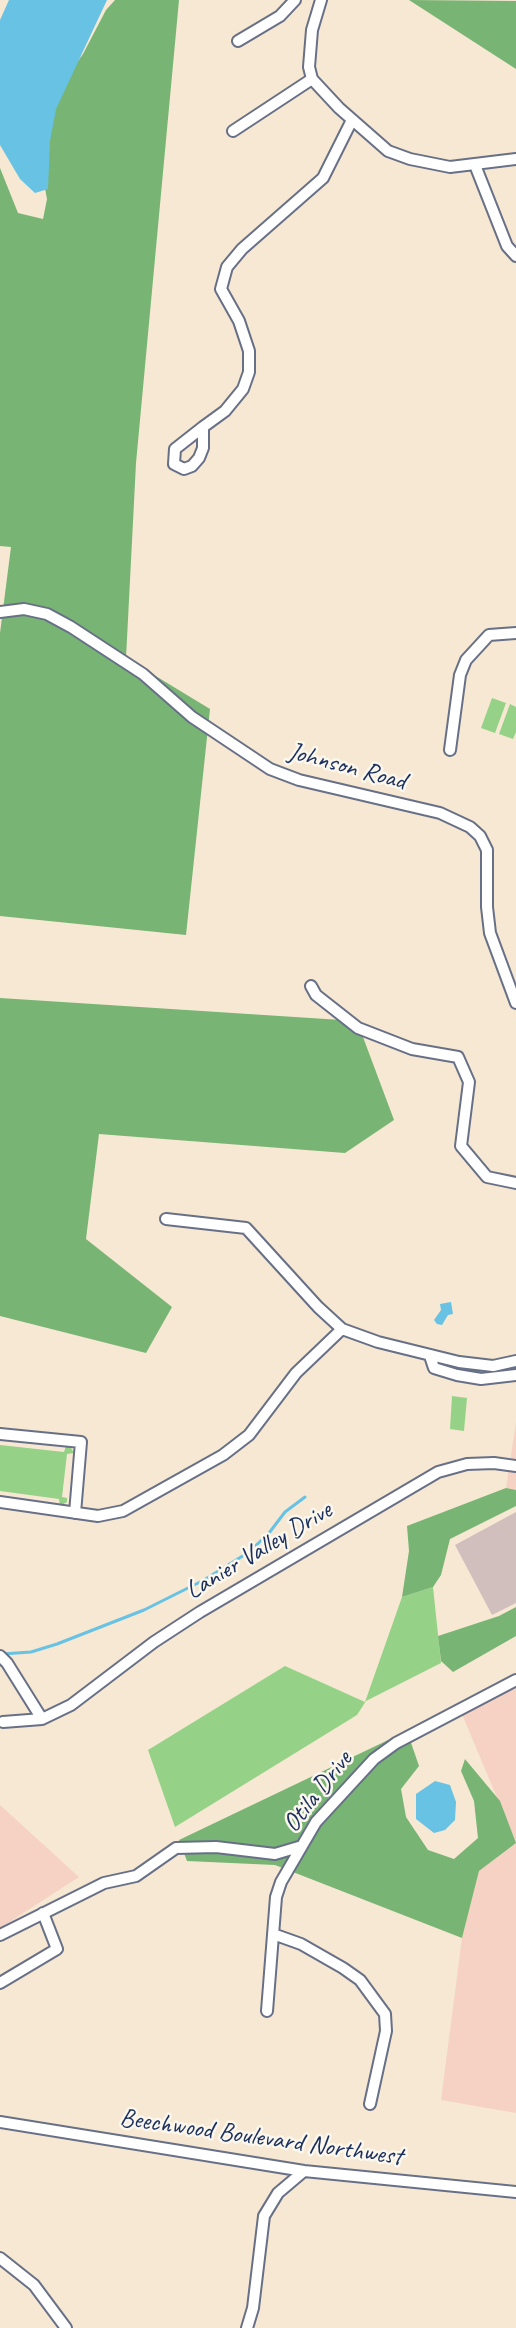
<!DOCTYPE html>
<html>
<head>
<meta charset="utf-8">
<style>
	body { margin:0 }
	canvas { display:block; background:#f6e8d2 }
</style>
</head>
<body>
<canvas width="516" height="2328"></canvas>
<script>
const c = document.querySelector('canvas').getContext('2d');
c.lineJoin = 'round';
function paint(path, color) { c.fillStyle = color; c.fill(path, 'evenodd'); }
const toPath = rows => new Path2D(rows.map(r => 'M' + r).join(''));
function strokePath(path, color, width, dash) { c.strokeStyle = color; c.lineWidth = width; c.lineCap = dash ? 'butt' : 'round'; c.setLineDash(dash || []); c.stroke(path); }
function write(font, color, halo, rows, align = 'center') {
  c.font = font + ' Caveat,sans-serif'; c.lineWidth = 5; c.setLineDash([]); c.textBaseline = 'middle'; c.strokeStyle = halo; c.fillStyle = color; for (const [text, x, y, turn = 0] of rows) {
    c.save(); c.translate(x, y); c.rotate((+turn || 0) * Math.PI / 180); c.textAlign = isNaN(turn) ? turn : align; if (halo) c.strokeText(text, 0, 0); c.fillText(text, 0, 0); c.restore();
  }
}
paint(toPath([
	[516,1422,516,1490,506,1488],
	[516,1676,516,2113,441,2100,462,1938,479,1871,516,1843,459,1707],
	[0,1805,79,1877,0,1928]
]), '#f6d2c4');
paint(toPath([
	[516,1512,516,1603,492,1615,455,1545]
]), '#d1bfbe');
paint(toPath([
	[492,698,506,703,495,733,481,728],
	[510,704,516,707,516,732,513,739,499,734],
	[452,1396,467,1398,464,1431,450,1429],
	[0,1445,64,1452,66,1446,71,1448,74,1453,67,1454,62,1497,67,1498,67,1502,60,1506,59,1499,0,1491],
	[433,1587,441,1663,366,1701,357,1715,175,1827,148,1750,285,1666,365,1702,402,1597]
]), '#95d288');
paint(toPath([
	[115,0,179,0,136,463,126,658,210,709,186,935,0,916,0,633,11,547,0,546,0,168,18,213,43,219,47,199,38,151,50,101,83,54,106,10],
	[409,0,516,1,516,69],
	[0,998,357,1021,394,1120,345,1153,99,1134,86,1239,172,1307,146,1353,0,1316],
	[506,1488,516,1490,516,1506,450,1539,441,1575,433,1587,402,1597,409,1551,407,1526],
	[516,1607,516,1636,453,1672,441,1661,438,1636,499,1616],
	[407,1731,419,1766,401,1789,406,1817,428,1850,454,1859,478,1838,474,1801,461,1771,465,1759,500,1801,516,1843,479,1871,462,1938,275,1865,187,1861,179,1840]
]), '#78b474');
paint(toPath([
	[9,0,107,0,56,109,50,141,48,189,35,193,20,179,0,145,0,20],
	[451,1302,453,1314,448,1315,442,1325,437,1324,434,1320,441,1310,440,1304],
	[435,1781,450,1785,456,1802,455,1820,445,1830,434,1833,416,1819,416,1794]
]), '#67c2e4');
strokePath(toPath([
	[2,1654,31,1652,57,1644,144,1610,204,1580,249,1552,269,1533,285,1512,305,1497]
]), '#67c2e4', 3);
const street = toPath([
	[321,0,312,30,309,67,312,79,339,108,388,151,410,159,450,167,516,159],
	[238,41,280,16,295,0],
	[233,131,312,79],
	[475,165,507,246,516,256],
	[203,427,203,448,199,458,192,466,184,469,174,464,175,449,203,427,225,411,243,389,249,372,249,351,239,321,221,289,227,267,242,249,323,178,352,120],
	[0,612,24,609,47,614,71,627,143,674,192,717,270,769,299,780,440,813,470,827,480,836,487,850,487,907,490,933,516,1003],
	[450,750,460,675,466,660,489,635,516,633],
	[311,986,316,995,358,1028,412,1049,458,1057,469,1082,461,1146,487,1177,516,1183],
	[166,1219,246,1228,318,1307,342,1329,378,1342,459,1362,493,1366,516,1361],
	[430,1356,434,1368,457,1375,481,1379,516,1375],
	[0,1434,81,1442,75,1513],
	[0,1502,98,1516,123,1511,223,1455,249,1435,296,1373,342,1329],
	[0,1656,7,1663,42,1719],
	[3,1722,42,1719,71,1705,154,1642,200,1612,438,1472,467,1464,494,1463,516,1466],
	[273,1934,301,1944,343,1968,360,1980,385,2014,386,2031,370,2104],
	[0,1935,104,1883,136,1876,176,1848,216,1847,275,1854,302,1846],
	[0,1983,57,1949,43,1913],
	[267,2011,276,1897,281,1882,316,1822,374,1759,396,1743,516,1680],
	[0,2122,304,2171,516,2192],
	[0,2258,34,2285,66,2328],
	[247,2328,253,2308,264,2216,278,2193,304,2171]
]);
strokePath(street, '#687087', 14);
strokePath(street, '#fff', 10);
write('26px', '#1b2f5e', '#fbf7ec', [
	["Johnson Road",347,767,15],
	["Lanier Valley Drive",259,1551,-31],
	["Otila Drive",318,1792,-52],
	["Beechwood Boulevard Northwest",261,2138,8]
]);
</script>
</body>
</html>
